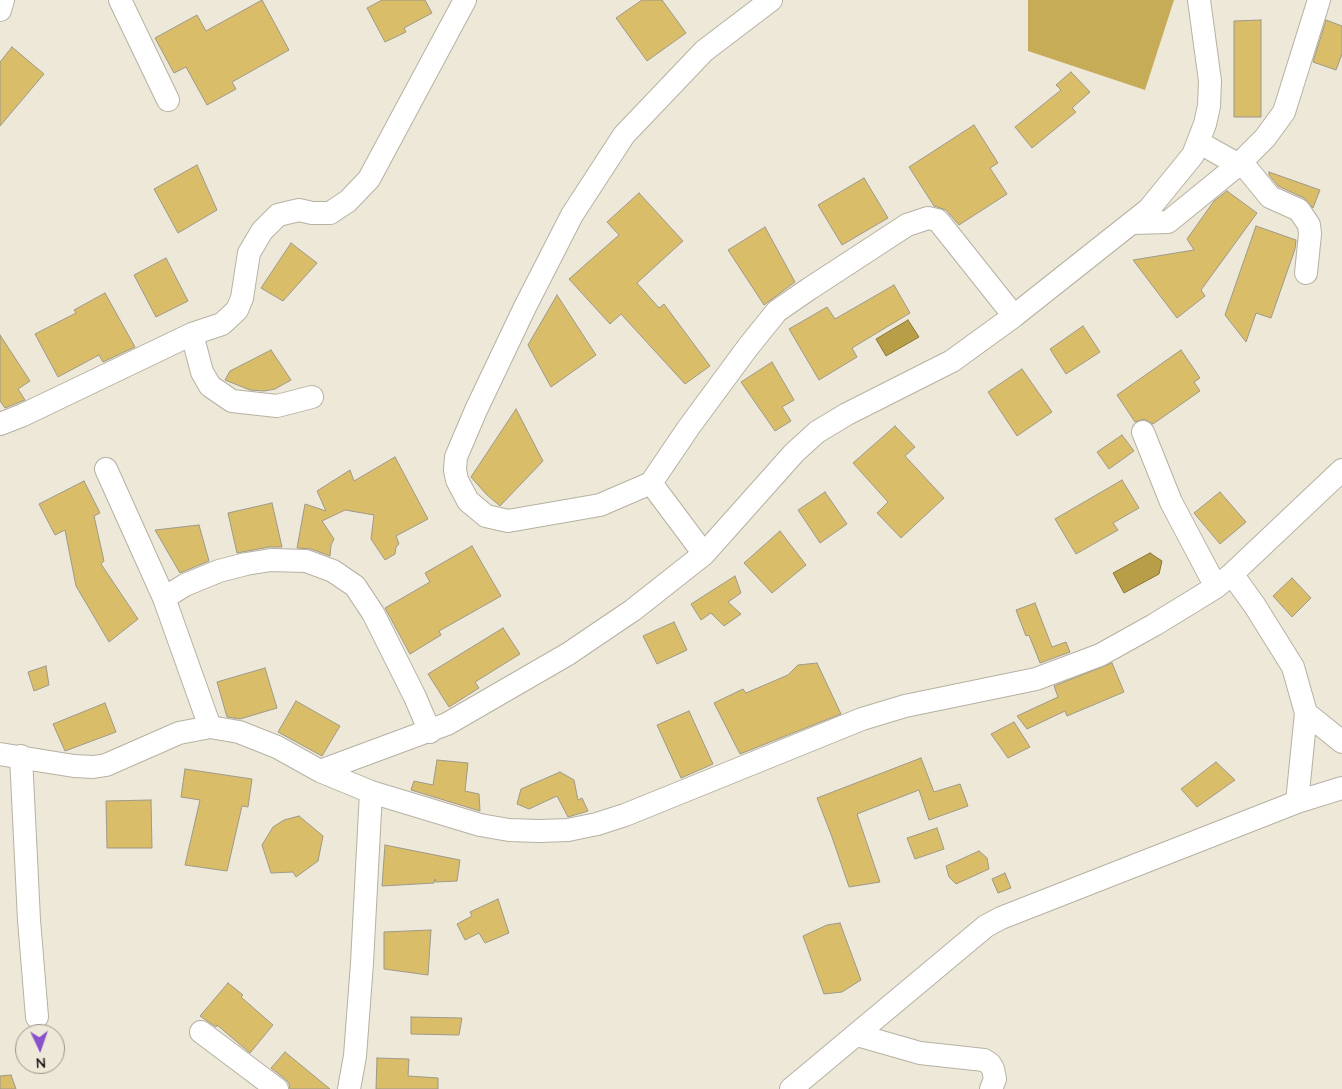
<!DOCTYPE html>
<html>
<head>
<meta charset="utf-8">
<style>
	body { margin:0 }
	#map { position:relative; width:1342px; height:1089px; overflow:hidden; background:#ede8d8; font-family:Quicksand,sans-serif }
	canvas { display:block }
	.north { position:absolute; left:15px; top:1024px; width:50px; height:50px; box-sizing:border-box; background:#ede8d8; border:1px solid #9a968b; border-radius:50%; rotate:177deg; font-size:14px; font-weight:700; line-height:20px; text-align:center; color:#1e1c17 }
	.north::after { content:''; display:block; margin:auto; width:18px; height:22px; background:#8852ca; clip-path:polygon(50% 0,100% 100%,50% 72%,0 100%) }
</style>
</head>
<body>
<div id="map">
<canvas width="1342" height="1089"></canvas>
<div class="north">N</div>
</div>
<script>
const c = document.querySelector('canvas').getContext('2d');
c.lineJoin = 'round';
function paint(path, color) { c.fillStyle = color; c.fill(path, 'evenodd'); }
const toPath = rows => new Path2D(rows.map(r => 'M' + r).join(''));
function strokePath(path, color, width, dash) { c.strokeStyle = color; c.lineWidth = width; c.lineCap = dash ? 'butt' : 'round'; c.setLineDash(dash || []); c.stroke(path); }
paint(toPath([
	[1028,0,1174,0,1145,90,1028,51]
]), '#c7ac57');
const water = toPath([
	[908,320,919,337,886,356,876,339,908,320],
	[1150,553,1162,561,1159,574,1124,593,1113,573,1150,553]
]);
paint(water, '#b99e48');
strokePath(water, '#8a7739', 1);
const building = toPath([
	[262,0,289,50,232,82,236,89,207,105,186,67,174,73,155,38,197,15,206,31,262,0],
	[382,0,425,0,432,13,404,28,406,32,385,42,367,8,382,0],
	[642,0,662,0,686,33,647,61,616,18,642,0],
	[1261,20,1261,117,1234,117,1234,21,1261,20],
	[1326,20,1342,26,1342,54,1336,70,1313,62,1326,20],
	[12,47,44,74,0,126,0,62,12,47],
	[1071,72,1090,92,1072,108,1076,112,1032,148,1015,127,1061,90,1056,85,1071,72],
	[974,125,998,163,990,168,1007,194,959,225,946,210,934,206,909,167,974,125],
	[197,165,217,210,178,233,154,189,197,165],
	[1269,172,1320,190,1313,208,1304,198,1278,186,1269,175,1269,172],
	[864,178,888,218,842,245,818,205,864,178],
	[1227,191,1257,213,1201,290,1205,296,1177,318,1133,260,1194,250,1187,239,1214,201,1227,191],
	[639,193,683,241,637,283,659,308,664,304,710,366,685,384,621,314,610,324,569,279,619,235,607,222,639,193],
	[1256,226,1296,240,1295,249,1271,318,1256,313,1246,342,1225,315,1256,226],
	[765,227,795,282,764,305,728,250,765,227],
	[291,243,317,263,283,301,261,288,291,243],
	[166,258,188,301,156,317,134,275,166,258],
	[894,285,910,313,852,348,857,357,819,380,789,329,827,307,835,319,894,285],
	[105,293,135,347,103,362,99,355,58,377,35,334,76,313,74,310,105,293],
	[557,295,596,355,551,387,528,345,557,295],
	[1083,326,1100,352,1066,374,1050,349,1083,326],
	[0,335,30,381,18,389,25,400,5,408,0,401,0,335],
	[271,350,291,380,275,389,264,391,250,390,225,380,230,371,271,350],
	[1181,350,1200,378,1194,382,1200,391,1153,424,1144,419,1135,422,1117,395,1181,350],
	[772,362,794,400,782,407,791,421,775,431,741,382,772,362],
	[1022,369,1052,412,1017,436,988,392,1022,369],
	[516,409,543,461,500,506,486,494,471,477,516,409],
	[895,426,915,447,905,456,944,498,901,538,877,513,888,502,853,463,895,426],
	[1122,435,1134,451,1109,469,1097,452,1122,435],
	[395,457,428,519,396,536,399,544,396,547,395,554,385,560,371,539,374,515,345,510,322,521,334,539,331,545,330,556,311,549,297,548,305,504,326,511,317,491,350,470,354,481,395,457],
	[1122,480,1139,508,1113,523,1118,530,1076,554,1055,519,1122,480],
	[84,481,100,513,94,516,104,561,101,564,138,619,109,642,76,586,65,530,55,535,39,504,84,481],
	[825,492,847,524,820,543,798,510,825,492],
	[1220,492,1246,522,1220,544,1194,513,1220,492],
	[272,503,282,547,269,547,237,553,228,513,272,503],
	[199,525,209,561,180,573,155,530,199,525],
	[780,531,806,565,772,593,744,563,780,531],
	[472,546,501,596,439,631,441,635,410,654,385,608,430,582,425,573,472,546],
	[735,576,741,593,728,602,741,614,724,626,711,613,701,620,691,604,735,576],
	[1292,578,1311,598,1292,617,1273,596,1292,578],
	[1035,603,1052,647,1066,642,1070,652,1040,663,1029,635,1026,636,1016,610,1035,603],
	[674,622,687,650,657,664,643,636,674,622],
	[503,628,520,654,475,682,479,688,449,707,428,674,503,628],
	[817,663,841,714,740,754,714,703,743,689,746,693,788,675,798,665,817,663],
	[1112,663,1124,692,1067,716,1065,711,1027,729,1017,716,1058,697,1054,686,1112,663],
	[46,666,49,685,34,691,28,672,46,666],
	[265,668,277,708,240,719,227,717,217,682,265,668],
	[296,701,340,726,322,756,278,732,296,701],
	[105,703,116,732,65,751,53,724,105,703],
	[689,711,713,764,681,778,657,725,689,711],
	[1014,722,1030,747,1008,758,991,734,1014,722],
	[921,758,934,792,960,784,968,806,929,820,919,790,857,814,880,882,849,887,832,837,817,798,921,758],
	[437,760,468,763,465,791,479,794,480,811,411,790,414,781,433,785,437,760],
	[1216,762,1235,780,1197,807,1181,789,1216,762],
	[185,769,252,779,248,807,242,806,227,871,185,865,200,800,181,797,185,769],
	[560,772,574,780,578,800,582,798,588,811,568,817,557,796,529,809,517,804,521,789,560,772],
	[151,800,152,848,107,848,106,801,151,800],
	[299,816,323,836,318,861,296,877,293,872,271,873,262,845,273,827,284,820,299,816],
	[937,828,944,849,915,859,907,838,937,828],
	[385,845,460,860,457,881,436,882,435,879,434,883,382,886,385,845],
	[979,851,987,858,989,869,956,884,949,877,946,866,979,851],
	[1005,873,1011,888,998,893,992,879,1005,873],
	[498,899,509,933,485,943,479,933,465,940,457,924,472,916,470,912,498,899],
	[840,923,861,980,842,992,824,994,803,936,827,925,840,923],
	[431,930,428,975,384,969,384,932,431,930],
	[228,983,243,995,241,997,273,1025,250,1053,217,1025,216,1027,200,1016,228,983],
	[411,1017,462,1018,459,1035,411,1034,411,1017],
	[285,1052,330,1089,290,1089,289,1083,285,1079,271,1068,285,1052],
	[377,1058,409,1059,408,1076,438,1078,438,1089,376,1089,377,1058],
	[11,1075,16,1089,0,1089,0,1076,11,1075]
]);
paint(building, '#d9bd68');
strokePath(building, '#9e998a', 1);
const minor = toPath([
	[120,0,168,100],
	[771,0,704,51,624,135,572,215,525,307,476,410,456,457,455,470,457,480,468,501,486,516,508,521,600,505,651,483,689,427,748,347,777,311,809,289,907,225,928,218,937,220,940,223,1014,316],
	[0,10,3,0],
	[1198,142,1248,170,1270,197,1299,210,1309,225,1310,234,1306,273],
	[1133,223,1168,222,1238,165,1265,138,1284,112,1319,0],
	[192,334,202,372,210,386,232,401,277,406,312,397],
	[0,424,23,415,192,334,222,324,237,310,242,298,249,253,262,231,278,215,299,210,312,213,330,213,348,201,369,179,465,0],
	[1143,432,1171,502,1216,587],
	[106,469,164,598],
	[651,483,704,554],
	[1232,574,1255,606,1293,667,1306,713,1342,742],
	[210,727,164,598,185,585,219,571,246,564,271,560,306,561,333,571,355,586,373,613,415,697,430,732],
	[0,754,74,766,93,767,106,765,179,733,210,727,239,732,277,747,320,771,371,792,480,825,509,830,539,831,568,830,597,824,625,815,862,719,905,706,1036,679,1100,655,1154,625,1216,587,1232,574,1342,470],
	[21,756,29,920,37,1017],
	[320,771,447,724,568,654,633,610,704,554,794,453,817,432,847,414,952,361,1014,316,1149,209,1193,155,1205,124,1209,106,1210,81,1199,0],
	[1297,802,1306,713],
	[201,1032,277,1089],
	[857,1035,920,1053,984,1060,990,1064,993,1069,995,1079,991,1089],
	[349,1089,355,1056,362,963,371,792],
	[791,1089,986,926,1001,918,1297,802,1342,788]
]);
strokePath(minor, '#b6b1a2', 24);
strokePath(minor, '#fff', 22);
</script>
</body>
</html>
